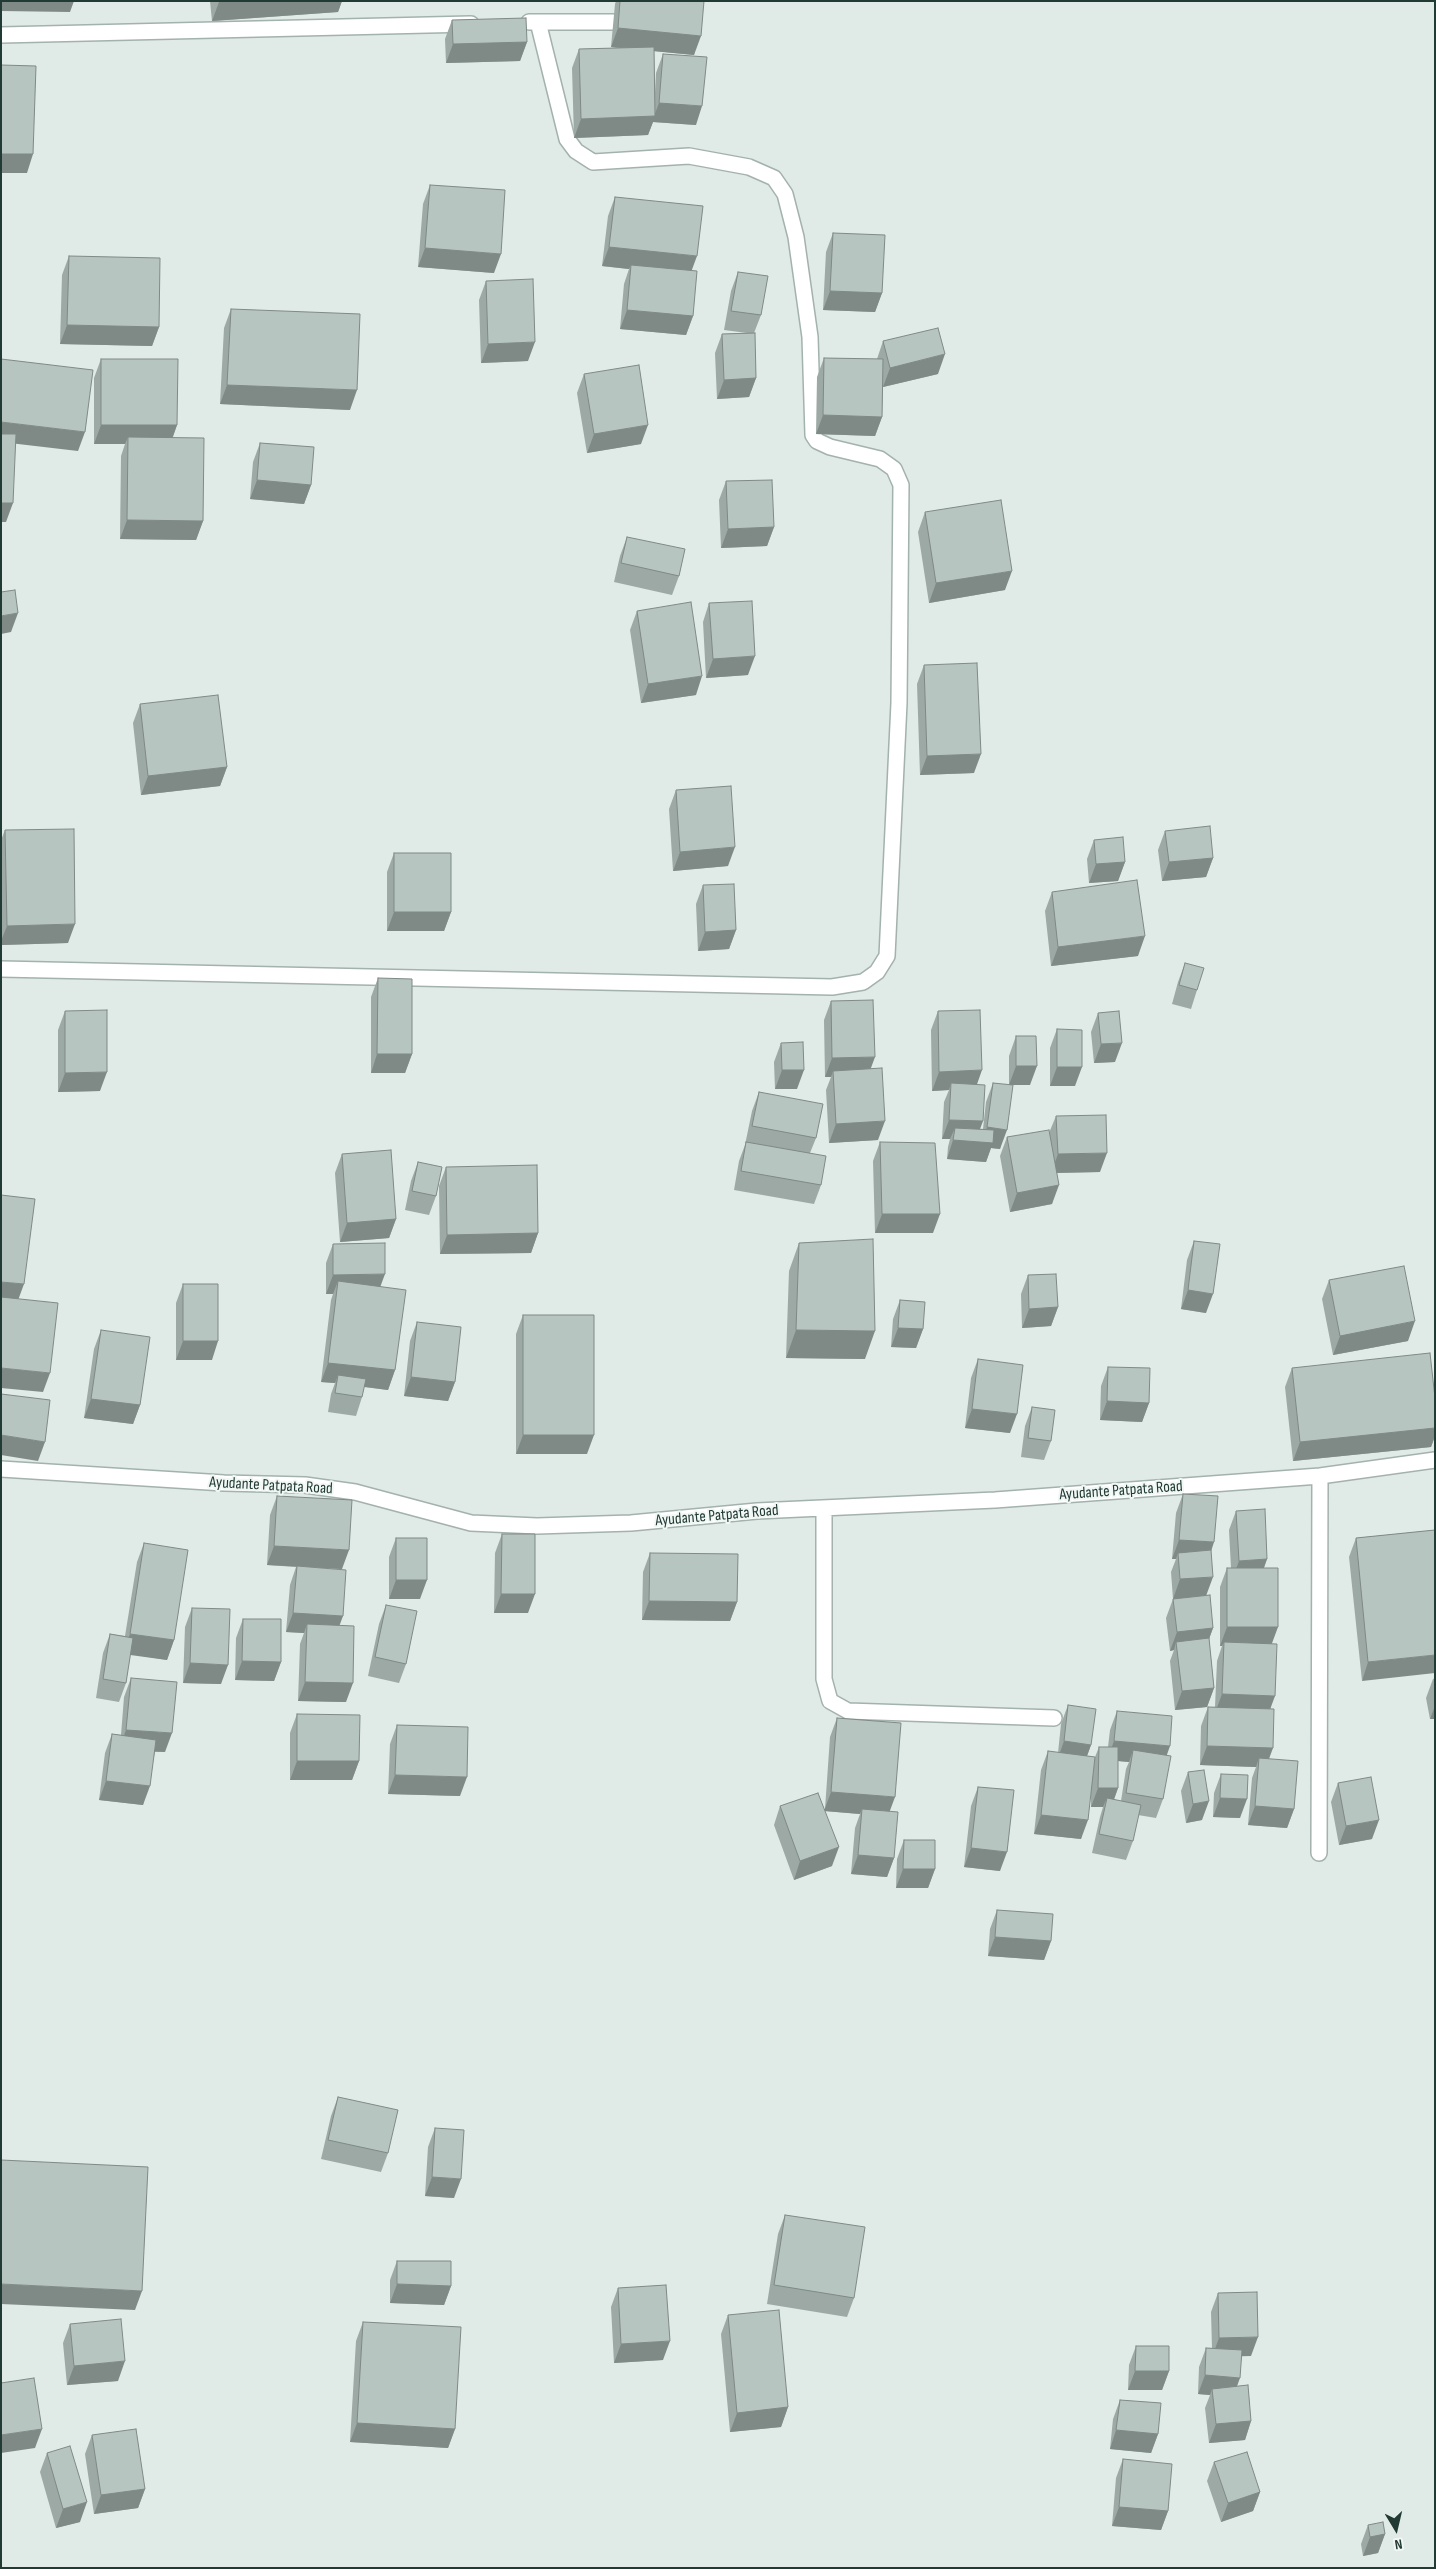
<!DOCTYPE html>
<html>
<head>
<meta charset="utf-8">
<style>
	body { margin:0 }
	#map { position:relative; width:1436px; height:2569px; overflow:hidden; background:#e0eae6; font-family:"Sofia Sans Condensed",sans-serif }
	canvas { display:block }
	.frame { position:absolute; inset:0; border:2px solid #223a34; pointer-events:none }
	.north { position:absolute; left:1371px; top:2504px; width:50px; height:50px; -webkit-text-stroke:4px #f0f7f4; paint-order:stroke; rotate:171deg; font-size:14px; font-weight:700; line-height:20px; text-align:center; color:#223a34 }
	.north::after { content:''; display:block; margin:auto; width:18px; height:22px; background:#223a34; clip-path:polygon(50% 0,100% 100%,50% 72%,0 100%) }
</style>
</head>
<body>
<div id="map">
<canvas width="1436" height="2569"></canvas>
<div class="frame"></div>
<div class="north">N</div>
</div>
<script>
const c = document.querySelector('canvas').getContext('2d');
c.lineJoin = 'round';
const toPath = rows => new Path2D(rows.map(r => 'M' + r).join(''));
function strokePath(path, color, width, dash) { c.strokeStyle = color; c.lineWidth = width; c.lineCap = dash ? 'butt' : 'round'; c.setLineDash(dash || []); c.stroke(path); }
function paint(path, color) { c.fillStyle = color; c.fill(path, 'evenodd'); }
function write(font, color, halo, rows, align = 'center') {
  c.font = font + ' "Sofia Sans Condensed",sans-serif'; c.lineWidth = 4; c.setLineDash([]); c.textBaseline = 'middle'; c.strokeStyle = halo; c.fillStyle = color; for (const [text, x, y, turn = 0] of rows) {
    c.save(); c.translate(x, y); c.rotate((+turn || 0) * Math.PI / 180); c.textAlign = isNaN(turn) ? turn : align; if (halo) c.strokeText(text, 0, 0); c.fillText(text, 0, 0); c.restore();
  }
}
const minor = toPath([
	[529,22,613,22],
	[1,35,471,24],
	[1,969,832,987,863,982,877,972,887,956,899,703,901,485,894,469,880,459,830,447,817,441,813,435,810,337,796,237,785,194,774,178,749,167,689,156,593,162,576,151,567,139,538,22],
	[1,1469,224,1483,305,1485,355,1492,471,1523,537,1526,631,1523,757,1511,995,1500,1320,1476,1435,1460],
	[824,1508,824,1679,830,1701,848,1711,1054,1718],
	[1319,1853,1320,1476]
]);
strokePath(minor, '#a3b2ad', 18);
strokePath(minor, '#fff', 15);
paint(toPath([
	[210,1,342,1,338,12,212,21],
	[616,1,704,1,694,55,654,51,655,92,656,73,663,54,696,125,653,122,648,135,574,138,572,68,579,49,619,48,611,47,615,4],
	[452,20,527,42,520,61,446,63,445,39],
	[430,185,494,273,418,267,423,204],
	[615,197,692,270,693,316,686,335,620,329,624,284,629,269,602,266,608,216],
	[833,233,882,293,875,312,823,310,826,252],
	[69,256,159,327,152,346,60,344,62,275],
	[738,272,761,315,754,333,756,378,749,397,717,399,715,353,722,334,747,333,724,330,731,291],
	[486,281,528,361,481,363,479,300],
	[231,309,350,410,220,404,224,328],
	[883,341,938,374,883,387,882,417,875,436,816,434,817,377,824,358,877,359],
	[101,359,177,425,173,437,203,521,196,540,120,539,121,456,125,444,94,444,94,378],
	[584,374,641,444,587,453,577,393],
	[260,443,311,485,304,504,250,499,253,462],
	[726,481,774,527,767,546,721,548,719,500],
	[925,512,1005,590,929,603,918,532],
	[627,537,679,576,672,595,614,582,620,556],
	[709,603,748,675,706,678,703,622],
	[637,611,696,695,641,703,630,630],
	[924,665,974,773,920,775,917,684],
	[140,704,227,767,220,786,141,795,133,723],
	[676,790,728,866,673,871,669,809],
	[5,830,68,943,1,945,1,840],
	[1165,831,1213,858,1206,877,1162,881,1158,850],
	[1094,840,1125,862,1118,881,1089,883,1087,859],
	[394,853,451,912,444,931,387,931,387,872],
	[703,885,736,930,729,949,698,951,696,904],
	[1052,892,1138,956,1051,966,1045,911],
	[1185,963,1197,990,1191,1009,1172,1004,1178,982],
	[378,978,412,1054,405,1073,371,1073,371,997],
	[831,1001,870,1069,878,1140,829,1143,826,1090,831,1077,825,1077,824,1020],
	[65,1011,100,1091,58,1092,58,1030],
	[938,1011,977,1085,980,1129,983,1129,986,1102,993,1083,1009,1085,1009,1056,1016,1036,1030,1085,1012,1085,1000,1149,991,1148,986,1162,947,1159,948,1147,950,1139,942,1139,944,1102,949,1090,932,1091,931,1030],
	[1098,1013,1115,1062,1094,1063,1091,1032],
	[1057,1029,1075,1086,1050,1086,1050,1048],
	[781,1043,797,1089,775,1089,774,1062],
	[759,1092,816,1138,810,1153,821,1185,814,1204,734,1190,739,1161,745,1145,752,1111],
	[1056,1116,1100,1172,1057,1173,1052,1204,1010,1212,1000,1156,1007,1137,1049,1133],
	[880,1142,933,1233,875,1233,873,1161],
	[342,1154,396,1219,389,1238,340,1242,335,1173],
	[418,1162,436,1196,429,1215,405,1210,411,1181],
	[446,1167,538,1233,531,1253,440,1254,439,1186],
	[1194,1241,1206,1313,1181,1309,1187,1260],
	[799,1243,865,1359,786,1358,789,1271],
	[333,1244,381,1287,395,1370,388,1390,364,1387,362,1397,356,1416,328,1412,331,1394,335,1383,321,1382,331,1300,333,1294,326,1294,326,1263],
	[1028,1275,1058,1307,1051,1326,1022,1328,1021,1294],
	[1329,1280,1408,1341,1333,1355,1322,1299],
	[183,1284,212,1360,176,1360,176,1303],
	[900,1300,923,1329,916,1348,891,1347,893,1319],
	[523,1315,587,1454,516,1454,516,1334],
	[417,1322,455,1382,448,1401,404,1396,410,1341],
	[101,1330,140,1405,133,1424,84,1418,94,1349],
	[978,1359,1010,1433,965,1428,971,1378],
	[1108,1367,1149,1403,1142,1422,1100,1420,1101,1386],
	[1292,1368,1435,1398,1435,1436,1431,1447,1293,1461,1285,1387],
	[1032,1407,1051,1441,1044,1460,1021,1457,1025,1426],
	[1183,1494,1211,1552,1206,1595,1213,1628,1209,1639,1214,1688,1207,1707,1175,1710,1170,1661,1174,1650,1170,1651,1166,1618,1173,1599,1175,1598,1173,1599,1171,1572,1176,1559,1172,1559,1176,1513],
	[277,1496,342,1569,319,1568,339,1625,346,1702,298,1701,300,1644,304,1633,286,1632,290,1585,296,1567,267,1565,270,1515],
	[1236,1511,1267,1559,1264,1568,1272,1644,1269,1759,1294,1809,1287,1828,1248,1825,1252,1778,1256,1767,1200,1765,1201,1726,1208,1707,1215,1707,1217,1661,1222,1646,1220,1646,1220,1587,1227,1568,1231,1568,1229,1530],
	[1435,1530,1362,1681,1349,1557,1356,1538],
	[502,1534,528,1613,494,1613,495,1553],
	[396,1538,420,1599,389,1599,389,1557],
	[144,1543,174,1640,167,1660,130,1654,126,1683,119,1702,96,1698,103,1653,110,1634,125,1636,137,1562],
	[650,1553,737,1602,730,1621,642,1620,643,1572],
	[386,1605,406,1664,399,1683,368,1676,379,1624],
	[192,1608,221,1684,183,1683,185,1627],
	[243,1619,281,1662,274,1681,235,1680,236,1638],
	[131,1678,165,1752,155,1752,143,1805,99,1800,105,1753,112,1734,121,1735,124,1697],
	[1435,1678,1435,1719,1430,1719,1426,1698,1433,1679],
	[1068,1705,1091,1745,1087,1756,1095,1757,1099,1747,1108,1747,1110,1730,1117,1711,1167,1755,1163,1799,1156,1818,1138,1815,1133,1841,1126,1860,1092,1853,1100,1817,1103,1807,1091,1807,1091,1790,1081,1839,1034,1834,1041,1770,1048,1751,1058,1753,1061,1724],
	[1118,1761,1129,1762,1126,1769,1121,1801,1114,1800,1118,1788],
	[297,1714,359,1761,352,1780,290,1780,290,1733],
	[837,1718,890,1812,894,1858,887,1877,851,1874,855,1828,860,1814,825,1811,832,1866,794,1880,774,1825,780,1806,825,1809,830,1737],
	[397,1725,460,1796,388,1794,390,1744],
	[1188,1772,1202,1820,1186,1823,1181,1791],
	[1221,1774,1240,1818,1213,1817,1214,1793],
	[1338,1783,1372,1839,1339,1845,1331,1802],
	[978,1787,1000,1871,964,1867,971,1806],
	[904,1840,935,1869,928,1888,896,1888,897,1859],
	[997,1910,1051,1941,1044,1960,988,1956,990,1929],
	[338,2097,388,2153,381,2172,321,2159,331,2116],
	[435,2128,454,2198,425,2196,428,2147],
	[785,2215,854,2298,847,2317,767,2304,778,2234],
	[397,2261,451,2286,444,2305,390,2303,390,2280],
	[618,2288,663,2360,614,2363,611,2307],
	[1218,2293,1251,2356,1242,2356,1237,2386,1251,2421,1245,2440,1209,2443,1205,2408,1210,2395,1198,2394,1199,2367,1206,2348,1212,2348,1211,2312],
	[728,2315,788,2407,781,2427,730,2432,721,2334],
	[363,2322,455,2429,448,2448,350,2442,356,2341],
	[70,2324,118,2381,67,2385,63,2343],
	[1136,2346,1169,2371,1162,2390,1128,2390,1129,2365],
	[1120,2400,1158,2434,1151,2453,1110,2449,1113,2419],
	[92,2435,145,2489,138,2508,94,2514,85,2454],
	[47,2453,80,2522,56,2528,40,2472],
	[1123,2459,1168,2511,1161,2530,1112,2526,1116,2478],
	[1214,2462,1260,2492,1253,2511,1221,2522,1207,2481],
	[1368,2525,1385,2534,1378,2553,1363,2556,1361,2544]
]), '#9da9a4');
paint(toPath([
	[1,1,74,1,70,12,1,11],
	[228,1,342,1,338,12,212,21,219,2],
	[618,28,701,36,694,55,611,47],
	[527,42,520,61,446,63,453,44],
	[659,103,702,106,696,125,653,122,648,135,574,138,581,119,654,116],
	[1,154,33,154,27,173,1,173],
	[609,247,697,256,690,275,631,265,629,269,602,266],
	[425,248,501,254,494,273,418,267],
	[830,291,882,293,875,312,823,310],
	[627,310,693,316,686,335,620,329],
	[67,325,159,327,152,346,60,344],
	[535,342,528,361,481,363,488,344],
	[945,354,938,374,883,387,890,368],
	[756,378,749,397,717,399,724,380],
	[227,385,357,390,350,410,220,404],
	[823,415,882,417,875,436,816,434],
	[1,422,85,432,78,451,1,442],
	[101,425,177,425,170,444,128,437,125,444,94,444],
	[648,425,641,444,587,453,594,434],
	[257,480,311,485,304,504,250,499],
	[1,503,13,503,6,522,1,522],
	[127,520,203,521,196,540,120,539],
	[774,527,767,546,721,548,728,529],
	[1012,571,1005,590,929,603,936,583],
	[18,613,11,632,1,634,1,616],
	[755,656,748,675,706,678,713,659],
	[702,676,696,695,641,703,648,684],
	[981,754,974,773,920,775,927,756],
	[227,767,220,786,141,795,148,776],
	[735,847,728,866,673,871,680,852],
	[1213,858,1206,877,1162,881,1169,862],
	[1125,862,1118,881,1089,883,1096,864],
	[394,912,451,912,444,931,387,931],
	[75,924,68,943,1,945,1,941,7,926],
	[736,930,729,949,698,951,705,932],
	[1145,936,1138,956,1051,966,1058,947],
	[1122,1043,1115,1062,1094,1063,1101,1044],
	[377,1054,412,1054,405,1073,371,1073],
	[875,1057,868,1076,833,1071,831,1077,825,1077,832,1058],
	[1016,1066,1037,1066,1030,1085,1009,1085],
	[1057,1067,1082,1067,1075,1086,1050,1086],
	[782,1070,804,1070,797,1089,775,1089],
	[982,1070,975,1090,951,1083,949,1090,932,1091,939,1072],
	[107,1072,100,1091,58,1092,65,1073],
	[949,1120,983,1121,976,1140,955,1128,950,1139,942,1139],
	[885,1121,878,1140,829,1143,836,1124],
	[987,1127,1007,1130,1000,1149,991,1148,986,1162,947,1159,953,1140,982,1142],
	[1107,1153,1100,1172,1051,1173,1058,1154],
	[1059,1185,1052,1204,1010,1212,1017,1193],
	[882,1214,940,1214,933,1233,875,1233],
	[396,1219,389,1238,340,1242,347,1223],
	[538,1233,531,1253,440,1254,447,1235],
	[385,1274,378,1293,338,1281,333,1294,326,1294,333,1275],
	[1,1282,24,1284,17,1303,1,1301],
	[1188,1290,1213,1294,1206,1313,1181,1309],
	[1058,1307,1051,1326,1022,1328,1029,1309],
	[1415,1321,1408,1341,1333,1355,1340,1336],
	[898,1328,923,1329,916,1348,891,1347],
	[796,1330,875,1331,865,1359,786,1358],
	[183,1341,218,1341,212,1360,176,1360],
	[328,1363,395,1370,388,1390,336,1383,338,1375,335,1383,321,1382],
	[1,1368,50,1373,43,1392,1,1388],
	[411,1377,455,1382,448,1401,404,1396],
	[91,1399,140,1405,133,1424,84,1418],
	[1107,1401,1149,1403,1142,1422,1100,1420],
	[972,1409,1017,1414,1010,1433,965,1428],
	[1435,1428,1435,1436,1431,1447,1293,1461,1300,1442],
	[1,1435,45,1442,38,1461,1,1455],
	[523,1435,594,1435,587,1454,516,1454],
	[1179,1540,1214,1542,1208,1561,1178,1553,1176,1559,1172,1559],
	[274,1546,349,1550,342,1569,267,1565],
	[1267,1559,1260,1578,1232,1580,1239,1561],
	[1213,1577,1206,1596,1173,1599,1180,1579],
	[396,1580,427,1580,420,1599,389,1599],
	[501,1594,535,1594,528,1613,494,1613],
	[649,1601,737,1602,730,1621,642,1620],
	[293,1613,343,1616,336,1635,307,1624,304,1633,286,1632],
	[1227,1627,1278,1627,1271,1646,1224,1642,1222,1646,1220,1646],
	[1213,1628,1206,1647,1176,1642,1174,1650,1170,1651,1177,1632],
	[130,1634,174,1640,167,1660,123,1654],
	[1435,1655,1435,1673,1362,1681,1368,1662],
	[242,1661,281,1662,274,1681,235,1680],
	[190,1663,228,1665,221,1684,183,1683],
	[305,1682,353,1683,346,1702,298,1701],
	[1214,1688,1207,1707,1175,1710,1182,1691],
	[1222,1694,1275,1696,1268,1715,1215,1713],
	[1435,1706,1435,1719,1430,1719],
	[126,1730,172,1733,165,1752,119,1749],
	[1064,1741,1091,1745,1084,1764,1057,1761],
	[1114,1741,1170,1746,1163,1766,1133,1750,1129,1762,1107,1760],
	[1207,1746,1273,1748,1266,1767,1259,1758,1256,1767,1200,1765],
	[297,1761,359,1761,352,1780,290,1780],
	[395,1775,467,1777,460,1796,388,1794],
	[106,1781,150,1786,143,1805,99,1800],
	[1098,1788,1118,1788,1111,1807,1107,1798,1103,1807,1091,1807],
	[831,1792,895,1797,888,1816,862,1809,860,1814,824,1811],
	[1220,1798,1247,1799,1240,1818,1213,1817],
	[1209,1801,1202,1820,1186,1823,1193,1804],
	[1255,1806,1294,1809,1287,1828,1248,1825],
	[1041,1815,1088,1820,1081,1839,1034,1834],
	[1379,1820,1372,1839,1339,1845,1346,1826],
	[839,1847,832,1866,794,1880,800,1861],
	[971,1848,1007,1852,1000,1871,964,1867],
	[858,1855,894,1858,887,1877,851,1874],
	[903,1869,935,1869,928,1888,896,1888],
	[995,1937,1051,1941,1044,1960,988,1956],
	[432,2177,461,2179,454,2198,425,2196],
	[1,2284,142,2291,135,2310,1,2304],
	[397,2284,451,2286,444,2305,390,2303],
	[1258,2337,1251,2356,1212,2357,1219,2338],
	[670,2341,663,2360,614,2363,621,2344],
	[125,2361,118,2381,67,2385,74,2366],
	[1135,2371,1169,2371,1162,2390,1128,2390],
	[1205,2375,1240,2378,1233,2397,1212,2389,1210,2395,1198,2394],
	[788,2407,781,2427,730,2432,737,2413],
	[1251,2421,1245,2440,1209,2443,1216,2424],
	[357,2423,455,2429,448,2448,350,2442],
	[42,2429,35,2448,1,2453,1,2435],
	[1116,2430,1158,2434,1151,2453,1110,2449],
	[145,2489,138,2508,94,2514,101,2495],
	[1260,2492,1253,2511,1221,2522,1228,2503],
	[87,2502,80,2522,56,2528,63,2509],
	[1119,2507,1168,2511,1161,2530,1112,2526],
	[1385,2534,1378,2553,1363,2556,1370,2537]
]), '#7f8a86');
const building = toPath([
	[620,1,704,1,701,36,618,28,620,1],
	[526,18,527,42,453,44,452,20,526,18],
	[654,47,655,116,581,119,579,49,654,47],
	[663,54,707,57,702,106,659,103,663,54],
	[1,65,36,66,33,154,1,154,1,65],
	[430,185,505,190,501,254,425,248,430,185],
	[615,197,703,206,697,256,609,247,615,197],
	[833,233,885,235,882,293,830,291,833,233],
	[69,256,160,258,159,327,67,325,69,256],
	[631,265,697,271,693,316,627,310,631,265],
	[738,272,768,276,761,315,731,311,738,272],
	[533,279,535,342,488,344,486,281,533,279],
	[231,309,360,314,357,390,227,385,231,309],
	[938,328,945,354,890,368,883,341,938,328],
	[755,333,756,378,724,380,722,334,755,333],
	[824,358,883,359,882,417,823,415,824,358],
	[1,359,93,370,85,432,1,422,1,359],
	[101,359,178,359,177,425,101,425,101,359],
	[639,365,648,425,594,434,584,374,639,365],
	[1,434,16,434,13,503,1,503,1,434],
	[128,437,204,438,203,521,127,520,128,437],
	[260,443,314,447,311,485,257,480,260,443],
	[772,480,774,527,728,529,726,481,772,480],
	[1001,500,1012,571,936,583,925,512,1001,500],
	[627,537,685,549,679,576,621,563,627,537],
	[15,590,18,613,1,616,1,592,15,590],
	[752,601,755,656,713,659,709,603,752,601],
	[691,602,702,676,648,684,637,611,691,602],
	[977,663,981,754,927,756,924,665,977,663],
	[218,695,227,767,148,776,140,704,218,695],
	[731,786,735,847,680,852,676,790,731,786],
	[1210,826,1213,858,1169,862,1165,831,1210,826],
	[74,829,75,924,7,926,5,830,74,829],
	[1123,837,1125,862,1096,864,1094,840,1123,837],
	[394,853,451,853,451,912,394,912,394,853],
	[1137,880,1145,936,1058,947,1052,892,1137,880],
	[734,884,736,930,705,932,703,885,734,884],
	[1185,963,1204,968,1197,990,1179,985,1185,963],
	[378,978,412,979,412,1054,377,1054,378,978],
	[873,1000,875,1057,832,1058,831,1001,873,1000],
	[107,1010,107,1072,65,1073,65,1011,107,1010],
	[980,1010,982,1070,939,1072,938,1011,980,1010],
	[1119,1011,1122,1043,1101,1044,1098,1013,1119,1011],
	[1057,1029,1082,1030,1082,1067,1057,1067,1057,1029],
	[1016,1036,1036,1036,1037,1066,1016,1066,1016,1036],
	[803,1042,804,1070,782,1070,781,1043,803,1042],
	[882,1068,885,1121,836,1124,833,1071,882,1068],
	[951,1083,985,1085,983,1121,949,1120,951,1083],
	[993,1083,1013,1085,1007,1130,987,1127,993,1083],
	[759,1092,823,1104,816,1138,752,1126,759,1092],
	[1106,1115,1107,1153,1058,1154,1056,1116,1106,1115],
	[955,1128,994,1130,993,1143,953,1140,955,1128],
	[1049,1130,1059,1185,1017,1193,1007,1137,1049,1130],
	[746,1142,826,1156,821,1185,741,1171,746,1142],
	[880,1142,935,1143,940,1214,882,1214,880,1142],
	[391,1150,396,1219,347,1223,342,1154,391,1150],
	[418,1162,442,1167,436,1196,412,1191,418,1162],
	[537,1165,538,1233,447,1235,446,1167,537,1165],
	[1,1195,35,1199,24,1284,1,1282,1,1195],
	[873,1239,875,1331,796,1330,799,1243,873,1239],
	[1194,1241,1220,1244,1213,1294,1188,1290,1194,1241],
	[385,1243,385,1274,333,1275,333,1244,385,1243],
	[1404,1266,1415,1321,1340,1336,1329,1280,1404,1266],
	[1056,1274,1058,1307,1029,1309,1028,1275,1056,1274],
	[338,1281,406,1290,395,1370,328,1363,338,1281],
	[183,1284,218,1284,218,1341,183,1341,183,1284],
	[1,1297,58,1303,50,1373,1,1368,1,1297],
	[900,1300,925,1302,923,1329,898,1328,900,1300],
	[523,1315,594,1315,594,1435,523,1435,523,1315],
	[417,1322,461,1327,455,1382,411,1377,417,1322],
	[101,1330,150,1337,140,1405,91,1399,101,1330],
	[1430,1353,1435,1398,1435,1428,1300,1442,1292,1368,1430,1353],
	[978,1359,1023,1365,1017,1414,972,1409,978,1359],
	[1108,1367,1150,1368,1149,1403,1107,1401,1108,1367],
	[338,1375,366,1379,362,1397,335,1393,338,1375],
	[1,1394,50,1400,45,1442,1,1435,1,1394],
	[1032,1407,1055,1410,1051,1441,1028,1438,1032,1407],
	[1183,1494,1218,1496,1214,1542,1179,1540,1183,1494],
	[277,1496,352,1500,349,1550,274,1546,277,1496],
	[1265,1509,1267,1559,1239,1561,1236,1511,1265,1509],
	[1435,1530,1435,1655,1368,1662,1356,1538,1435,1530],
	[502,1534,535,1534,535,1594,501,1594,502,1534],
	[396,1538,427,1538,427,1580,396,1580,396,1538],
	[144,1543,188,1550,174,1640,130,1634,144,1543],
	[1211,1550,1213,1577,1180,1579,1178,1553,1211,1550],
	[650,1553,738,1554,737,1602,649,1601,650,1553],
	[297,1566,346,1570,343,1616,293,1613,297,1566],
	[1227,1568,1278,1568,1278,1627,1227,1627,1227,1568],
	[1210,1595,1213,1628,1177,1632,1173,1599,1210,1595],
	[386,1605,417,1611,406,1664,375,1657,386,1605],
	[192,1608,230,1609,228,1665,190,1663,192,1608],
	[243,1619,281,1619,281,1662,242,1661,243,1619],
	[307,1624,354,1626,353,1683,305,1682,307,1624],
	[110,1634,133,1638,126,1683,103,1679,110,1634],
	[1209,1638,1214,1688,1182,1691,1176,1642,1209,1638],
	[1224,1642,1277,1644,1275,1696,1222,1694,1224,1642],
	[131,1678,177,1682,172,1733,126,1730,131,1678],
	[1068,1705,1096,1709,1091,1745,1064,1741,1068,1705],
	[1208,1707,1274,1709,1273,1748,1207,1746,1208,1707],
	[1117,1711,1172,1716,1170,1746,1114,1741,1117,1711],
	[297,1714,360,1715,359,1761,297,1761,297,1714],
	[837,1718,901,1723,895,1797,831,1792,837,1718],
	[397,1725,468,1727,467,1777,395,1775,397,1725],
	[112,1734,156,1740,150,1786,106,1781,112,1734],
	[1099,1747,1118,1747,1118,1788,1098,1788,1099,1747],
	[1133,1750,1171,1756,1163,1799,1126,1793,1133,1750],
	[1048,1751,1095,1757,1088,1820,1041,1815,1048,1751],
	[1259,1758,1298,1761,1294,1809,1255,1806,1259,1758],
	[1204,1770,1209,1801,1193,1804,1188,1772,1204,1770],
	[1221,1774,1248,1775,1247,1799,1220,1798,1221,1774],
	[1371,1777,1379,1820,1346,1826,1338,1783,1371,1777],
	[978,1787,1014,1790,1007,1852,971,1848,978,1787],
	[818,1793,839,1847,800,1861,780,1806,818,1793],
	[1107,1798,1141,1805,1133,1841,1099,1834,1107,1798],
	[862,1809,898,1812,894,1858,858,1855,862,1809],
	[904,1840,935,1840,935,1869,903,1869,904,1840],
	[997,1910,1053,1914,1051,1941,995,1937,997,1910],
	[338,2097,398,2110,388,2153,328,2140,338,2097],
	[435,2128,464,2130,461,2179,432,2177,435,2128],
	[1,2160,148,2167,142,2291,1,2284,1,2160],
	[785,2215,865,2227,854,2298,774,2285,785,2215],
	[397,2261,451,2261,451,2286,397,2284,397,2261],
	[666,2285,670,2341,621,2344,618,2288,666,2285],
	[1257,2292,1258,2337,1219,2338,1218,2293,1257,2292],
	[779,2310,788,2407,737,2413,728,2315,779,2310],
	[121,2319,125,2361,74,2366,70,2324,121,2319],
	[363,2322,461,2327,455,2429,357,2423,363,2322],
	[1136,2346,1169,2346,1169,2371,1135,2371,1136,2346],
	[1206,2348,1242,2350,1240,2378,1205,2375,1206,2348],
	[34,2378,42,2429,1,2435,1,2383,34,2378],
	[1248,2385,1251,2421,1216,2424,1212,2389,1248,2385],
	[1120,2400,1161,2403,1158,2434,1116,2430,1120,2400],
	[136,2429,145,2489,101,2495,92,2435,136,2429],
	[70,2446,87,2502,63,2509,47,2453,70,2446],
	[1247,2452,1260,2492,1228,2503,1214,2462,1247,2452],
	[1123,2459,1172,2464,1168,2511,1119,2507,1123,2459],
	[1383,2522,1385,2534,1370,2537,1368,2525,1383,2522]
]);
paint(building, '#b6c5bf');
strokePath(building, '#7f8a86', 1);
write('16px', '#223a34', '#f0f7f4', [
	["Ayudante Patpata Road",271,1486,3],
	["Ayudante Patpata Road",1121,1491,-4],
	["Ayudante Patpata Road",717,1516,-5]
]);
</script>
</body>
</html>
